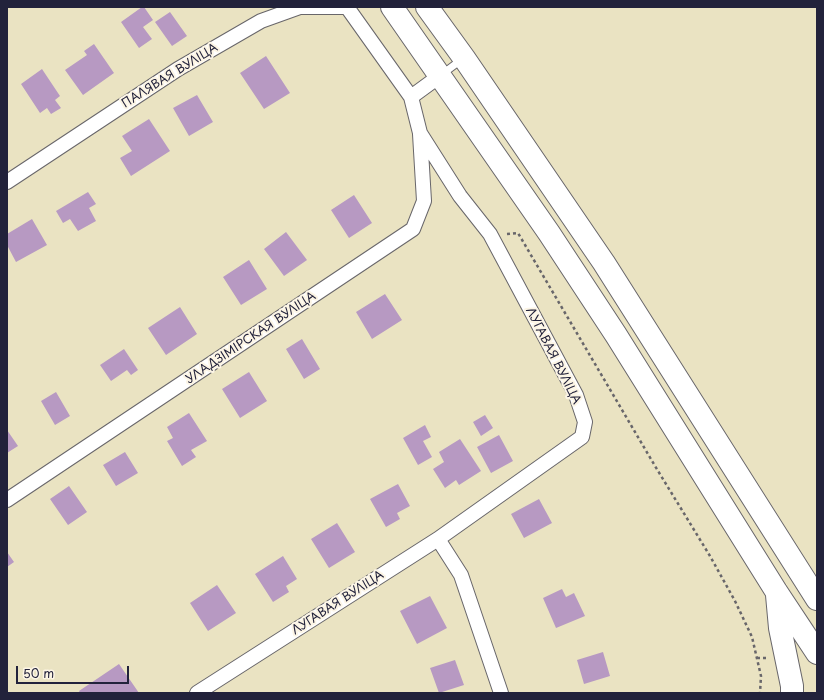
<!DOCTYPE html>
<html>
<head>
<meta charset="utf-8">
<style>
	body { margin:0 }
	#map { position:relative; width:824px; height:700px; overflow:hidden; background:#eae3c2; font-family:"Playpen Sans",sans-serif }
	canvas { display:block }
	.frame { position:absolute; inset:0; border:8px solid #22223b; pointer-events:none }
	.scale { position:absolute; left:16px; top:666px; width:113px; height:18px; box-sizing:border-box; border:2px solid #22223b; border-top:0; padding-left:5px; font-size:12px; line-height:14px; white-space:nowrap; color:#22223b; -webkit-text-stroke:3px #fcf5e5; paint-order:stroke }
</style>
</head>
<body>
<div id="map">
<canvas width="824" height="700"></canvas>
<div class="frame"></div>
<div class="scale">50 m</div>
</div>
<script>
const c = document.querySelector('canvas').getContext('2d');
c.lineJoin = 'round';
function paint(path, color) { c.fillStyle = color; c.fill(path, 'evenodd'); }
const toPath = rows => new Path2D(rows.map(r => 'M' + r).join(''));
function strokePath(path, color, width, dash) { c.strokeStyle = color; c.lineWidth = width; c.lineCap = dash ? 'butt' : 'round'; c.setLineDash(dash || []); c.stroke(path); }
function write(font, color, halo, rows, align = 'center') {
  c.font = font + ' "Playpen Sans",sans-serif'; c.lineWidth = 4; c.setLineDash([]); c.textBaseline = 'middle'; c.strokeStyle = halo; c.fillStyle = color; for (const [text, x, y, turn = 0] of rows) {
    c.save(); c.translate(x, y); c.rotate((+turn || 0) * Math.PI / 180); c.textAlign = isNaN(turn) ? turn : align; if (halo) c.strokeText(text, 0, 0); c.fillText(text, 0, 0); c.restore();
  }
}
paint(toPath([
	[142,7,144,7,153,20,143,27,152,39,139,48,121,22],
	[170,12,187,36,172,46,155,22],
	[94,44,114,73,83,95,65,70,87,55,84,51],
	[266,56,290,93,264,109,240,73],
	[42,69,60,96,55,100,61,108,51,114,47,108,40,113,21,84],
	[197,95,213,122,189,136,173,108],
	[149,119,170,151,131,176,120,158,132,151,122,136],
	[88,192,96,204,89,208,96,221,78,231,70,219,63,223,56,211],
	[354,195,372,223,349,238,331,210],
	[32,219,47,245,16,262,7,245,7,234],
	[286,232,307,260,284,276,264,249],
	[249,260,267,289,241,305,223,277],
	[385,294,402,320,372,339,356,312],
	[180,307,197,334,166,355,148,328],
	[302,339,320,369,304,379,286,349],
	[124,349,138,370,131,375,127,370,111,381,100,365],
	[249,372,267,401,240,418,222,389],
	[56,392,70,416,55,425,41,401],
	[189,413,207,441,191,450,196,457,182,466,167,441,173,438,167,427],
	[485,415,493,428,481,436,473,422],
	[425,425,431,437,423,441,432,457,418,465,403,438],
	[7,430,18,446,7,453],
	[499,435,513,461,491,473,477,447],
	[460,439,481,471,459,485,456,480,445,488,433,469,444,462,439,452],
	[125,452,138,473,116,486,103,465],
	[398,484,410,506,397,513,400,519,386,527,370,499],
	[69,486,87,512,68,525,50,499],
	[539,499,552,523,524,538,511,514],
	[337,523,355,552,329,568,311,539],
	[7,552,14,562,7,567],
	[283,556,297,579,286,586,289,592,273,602,255,574],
	[217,585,236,613,208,631,190,603],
	[562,589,566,597,574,593,585,616,556,628,543,598],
	[430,596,447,628,417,644,400,611],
	[603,652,610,676,584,684,577,660],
	[455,660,464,685,439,693,430,668],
	[119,664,139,693,80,693,79,691]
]), '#b799c2');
const service = toPath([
	[441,75,461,60]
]);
const minor = toPath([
	[411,97,441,75],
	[7,182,178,69,261,21,300,7,347,7],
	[7,500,413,229,424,201,420,134],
	[438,539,461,575,501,693],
	[197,693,438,539,582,437,585,422,576,395,490,234,460,196,420,133,411,97,347,7]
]);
const trunk = toPath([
	[392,7,549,233,616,335,776,591,817,653],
	[427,7,464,58,604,263,817,599],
	[777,595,780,628,792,686,792,693]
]);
strokePath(service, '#68666a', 9);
strokePath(minor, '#68666a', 16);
strokePath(trunk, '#68666a', 24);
strokePath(toPath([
	[507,234,518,233,655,466,710,556,735,601,752,637,761,676,760,693],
	[757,658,768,658]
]), '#68666a', 2.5, [3, 3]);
strokePath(service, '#fff', 7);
strokePath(minor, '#fff', 14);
strokePath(trunk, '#fff', 22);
write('12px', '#22223b', '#fcf5e5', [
	["ПАЛЯВАЯ ВУЛІЦА",170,76,-32],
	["УЛАДЗІМІРСКАЯ ВУЛІЦА",251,338,-34],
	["ЛУГАВАЯ ВУЛІЦА",553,356,63],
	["ЛУГАВАЯ ВУЛІЦА",338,603,-33]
]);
</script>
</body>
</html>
